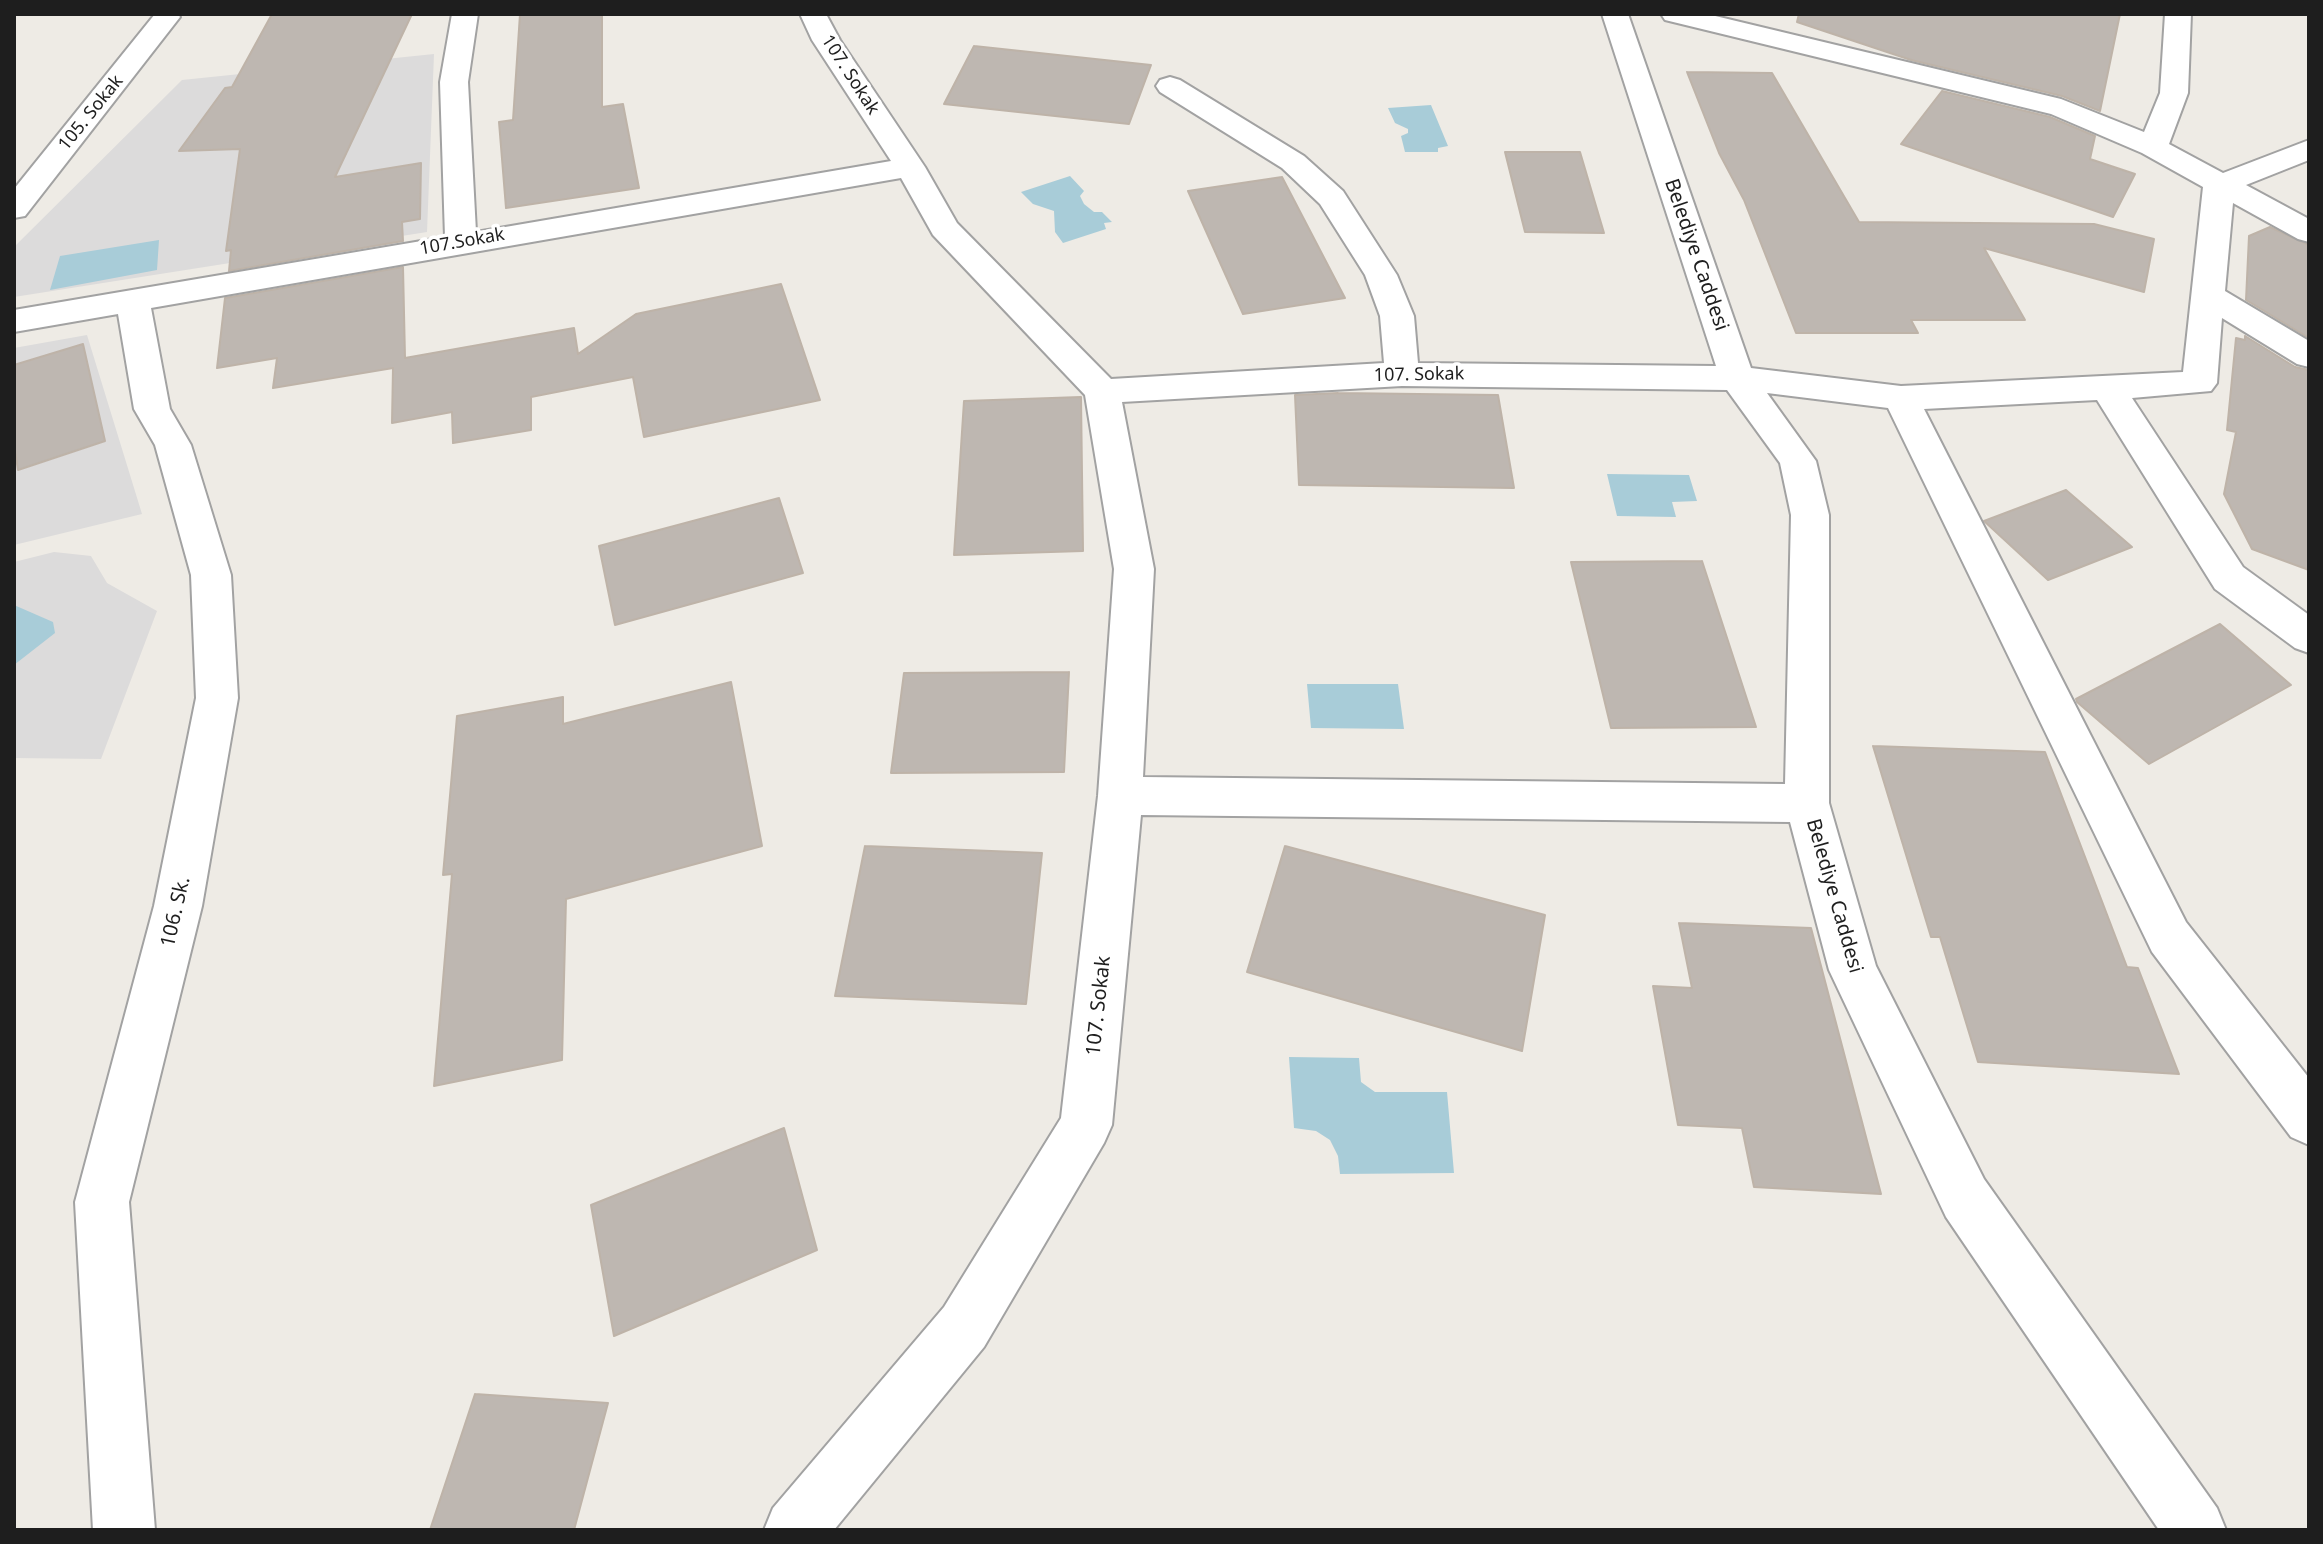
<!DOCTYPE html>
<html>
<head>
<meta charset="utf-8">
<style>
	body { margin:0 }
	#map { position:relative; width:2323px; height:1544px; overflow:hidden; background:#eeebe5; font-family:"Noto Sans",sans-serif }
	canvas { display:block }
	.frame { position:absolute; inset:0; border:16px solid #1e1e1e; pointer-events:none }
</style>
</head>
<body>
<div id="map">
<canvas width="2323" height="1544"></canvas>
<div class="frame"></div>
</div>
<script>
const c = document.querySelector('canvas').getContext('2d');
c.lineJoin = 'round';
function paint(path, color) { c.fillStyle = color; c.fill(path, 'evenodd'); }
const toPath = rows => new Path2D(rows.map(r => 'M' + r).join(''));
function strokePath(path, color, width, dash) { c.strokeStyle = color; c.lineWidth = width; c.lineCap = dash ? 'butt' : 'round'; c.setLineDash(dash || []); c.stroke(path); }
function write(font, color, halo, rows, align = 'center') {
  c.font = font + ' "Noto Sans",sans-serif'; c.lineWidth = 7; c.setLineDash([]); c.textBaseline = 'middle'; c.strokeStyle = halo; c.fillStyle = color; for (const [text, x, y, turn = 0] of rows) {
    c.save(); c.translate(x, y); c.rotate((+turn || 0) * Math.PI / 180); c.textAlign = isNaN(turn) ? turn : align; if (halo) c.strokeText(text, 0, 0); c.fillText(text, 0, 0); c.restore();
  }
}
paint(toPath([
	[434,54,427,232,14,297,14,247,182,80],
	[87,335,142,514,14,545,14,348],
	[54,552,91,556,107,583,157,611,101,759,14,758,14,562]
]), '#dcdbdb');
paint(toPath([
	[1431,105,1448,146,1438,148,1438,152,1405,152,1401,136,1408,133,1408,129,1395,123,1388,108],
	[1070,176,1084,191,1080,196,1084,204,1094,212,1102,212,1112,222,1104,223,1106,229,1063,243,1055,232,1054,211,1033,204,1021,192],
	[159,240,157,270,50,290,60,256],
	[1607,474,1689,475,1697,501,1672,502,1676,517,1617,516],
	[14,605,53,622,55,633,14,665],
	[1307,684,1398,684,1404,729,1311,728],
	[1289,1057,1359,1058,1361,1082,1375,1092,1447,1092,1454,1173,1340,1174,1338,1156,1330,1140,1316,1131,1294,1128]
]), '#a8ccd8');
const building = toPath([
	[272,14,412,14,335,177,421,163,420,219,402,222,403,241,229,271,231,250,226,251,240,149,179,151,225,88,232,87,272,14],
	[520,14,602,14,602,107,623,104,639,188,506,208,499,122,513,120,520,14],
	[1799,14,2120,14,2100,111,2062,96,1911,60,1797,22,1799,14],
	[974,46,1151,65,1129,124,944,104,974,46],
	[1687,72,1772,73,1859,222,2094,224,2154,239,2144,292,1984,248,2025,320,1911,320,1918,333,1796,333,1744,200,1719,153,1687,72],
	[1942,91,2050,117,2095,136,2090,159,2135,174,2113,217,1901,144,1942,91],
	[1505,152,1580,152,1604,233,1525,232,1505,152],
	[1282,177,1345,298,1243,314,1188,191,1282,177],
	[2270,227,2309,245,2309,338,2246,300,2249,236,2270,227],
	[403,267,405,358,574,328,578,354,636,314,781,284,820,400,644,437,633,377,531,397,531,430,453,443,452,412,392,423,393,368,273,388,277,358,217,368,225,298,403,267],
	[2245,336,2295,367,2309,370,2309,570,2252,549,2224,494,2236,432,2227,430,2236,338,2245,340,2245,336],
	[83,344,105,441,18,470,14,445,14,365,83,344],
	[1338,393,1498,395,1514,488,1299,485,1295,395,1338,393],
	[1081,397,1083,551,954,555,964,401,1081,397],
	[2066,490,2132,547,2048,580,1984,521,2066,490],
	[779,498,803,573,615,625,599,546,779,498],
	[1702,561,1756,727,1611,728,1571,562,1702,561],
	[2220,624,2291,685,2149,764,2077,702,2076,699,2220,624],
	[1069,672,1064,772,891,773,904,673,1069,672],
	[731,682,762,846,566,899,562,1060,434,1086,452,874,443,875,457,716,563,697,563,724,731,682],
	[1873,746,2045,752,2127,967,2138,968,2179,1074,1978,1062,1940,937,1931,937,1873,746],
	[865,846,1042,853,1026,1004,835,996,865,846],
	[1285,846,1545,915,1522,1051,1247,972,1285,846],
	[1679,923,1811,928,1881,1194,1754,1187,1742,1128,1678,1125,1653,986,1692,988,1679,923],
	[784,1128,817,1250,614,1336,591,1205,784,1128],
	[475,1394,608,1403,574,1530,430,1530,475,1394]
]);
paint(building, '#beb7b1');
strokePath(building, '#beb3a8', 2);
const minor = toPath([
	[155,14,178,14,180,17,25,216,14,218,14,189,155,14],
	[452,14,478,14,468,82,476,232,891,161,812,40,800,14,826,14,840,40,925,167,957,223,1111,379,1384,363,1380,316,1365,275,1320,204,1282,168,1160,92,1156,86,1160,80,1170,77,1180,80,1304,156,1343,191,1397,275,1414,316,1418,363,1716,366,1602,14,1628,14,1751,368,1901,386,2183,372,2203,187,2142,153,2051,114,1665,20,1661,14,1707,14,2061,99,2144,132,2160,93,2165,14,2191,14,2188,93,2169,144,2223,173,2309,140,2309,160,2246,185,2309,219,2309,242,2298,239,2233,203,2225,291,2309,341,2309,367,2297,364,2222,318,2217,383,2211,391,2132,398,2243,567,2309,615,2309,653,2295,648,2215,589,2097,400,1924,409,2186,922,2309,1078,2309,1145,2291,1137,2152,952,1888,408,1767,393,1816,461,1829,515,1829,803,1876,966,1984,1179,2217,1508,2226,1530,2159,1530,1946,1217,1829,970,1790,822,1141,815,1112,1125,1104,1143,984,1347,834,1530,764,1530,773,1508,944,1307,1061,1118,1098,796,1114,569,1085,395,933,235,901,178,151,308,170,409,191,445,231,575,238,698,202,906,129,1202,155,1530,93,1530,75,1202,154,906,196,698,191,575,155,445,134,409,118,314,14,332,14,310,445,237,440,82,452,14],
	[1402,386,1727,390,1780,463,1791,515,1785,784,1143,777,1154,569,1122,402,1402,386]
]);
strokePath(minor, '#a2a2a2', 4);
paint(minor, '#fff');
write('18px', '#1e1e1e', '#fff', [
	["107. Sokak",850,75,57],
	["105. Sokak",91,113,-51],
	["107.Sokak",462,242,-10],
	["107. Sokak",1419,375,-1]
]);
write('20px', '#1e1e1e', '#fff', [
	["Belediye Caddesi",1696,255,71],
	["Belediye Caddesi",1834,896,74],
	["106. Sk.",176,912,-77],
	["107. Sokak",1099,1006,-84]
]);
</script>
</body>
</html>
